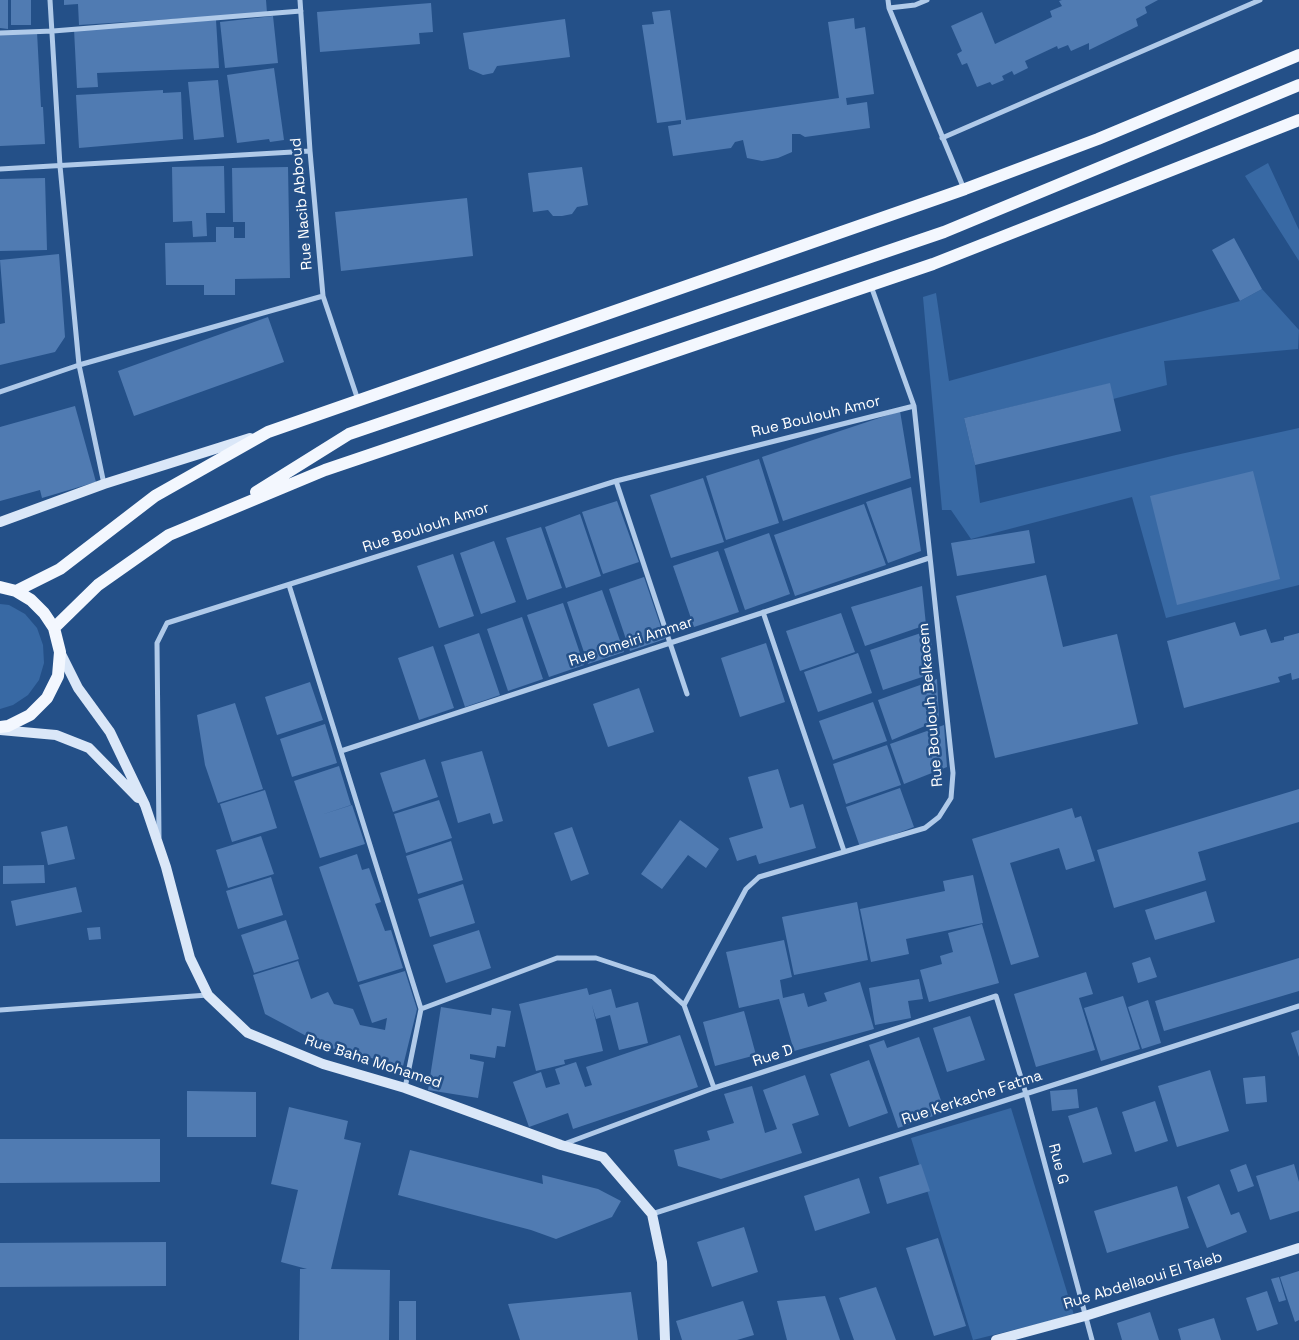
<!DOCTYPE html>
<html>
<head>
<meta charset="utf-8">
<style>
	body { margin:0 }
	canvas { display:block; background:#245088 }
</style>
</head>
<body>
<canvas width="1299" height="1340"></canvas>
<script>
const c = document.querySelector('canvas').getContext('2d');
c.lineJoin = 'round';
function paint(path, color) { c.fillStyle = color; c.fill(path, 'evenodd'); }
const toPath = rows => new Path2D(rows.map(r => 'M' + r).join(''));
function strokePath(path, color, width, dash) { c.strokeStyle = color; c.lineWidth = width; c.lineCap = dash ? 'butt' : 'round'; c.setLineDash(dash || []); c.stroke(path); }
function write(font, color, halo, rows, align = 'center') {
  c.font = font + ' "Space Grotesk",sans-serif'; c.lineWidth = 5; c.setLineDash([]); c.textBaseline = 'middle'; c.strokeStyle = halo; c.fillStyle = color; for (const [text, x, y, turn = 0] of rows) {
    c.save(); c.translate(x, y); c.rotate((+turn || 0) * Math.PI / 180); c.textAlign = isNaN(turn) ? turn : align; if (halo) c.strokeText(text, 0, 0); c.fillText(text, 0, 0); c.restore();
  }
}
paint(toPath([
	[1268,163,1299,230,1299,261,1245,176],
	[1262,289,1299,330,1298,349,1164,361,1167,385,1113,399,1109,384,964,418,975,465,980,503,1176,455,1299,428,1299,585,1166,618,1132,497,971,539,951,510,942,510,923,297,936,293,949,381,1240,301],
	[0,604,9,605,25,614,37,628,43,645,44,663,39,680,28,695,13,705,0,709],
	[1011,1108,1074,1315,973,1340,911,1138]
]), '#3869a4');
paint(toPath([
	[0,0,8,0,8,29,0,28],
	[11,0,31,0,31,25,11,25],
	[64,0,266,0,267,13,79,25,78,4,64,5],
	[1062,0,1158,0,1145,7,1147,13,1136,19,1138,26,1089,50,1089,43,1071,51,1068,45,1058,49,1057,46,1025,61,1028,68,1014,75,1012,71,1002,76,1004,80,992,85,990,82,977,87,967,63,962,65,957,54,962,51,951,26,982,12,995,44,1052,17,1050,11,1062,6,1059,1],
	[431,3,433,32,419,33,420,44,320,52,317,12],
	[670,10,686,120,839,98,828,22,854,18,855,29,865,27,874,94,846,98,847,105,867,102,870,128,805,137,800,134,792,134,792,152,778,158,762,161,747,158,743,140,735,142,731,148,673,156,668,126,681,124,681,120,657,123,642,25,654,24,652,12],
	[273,16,278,63,225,68,220,22],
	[565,19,570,57,497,66,493,73,483,75,469,69,463,33],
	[216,20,219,68,97,73,98,87,77,88,74,29],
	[37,32,41,107,43,107,45,144,0,146,0,34],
	[274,68,284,140,270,142,269,139,237,143,227,75],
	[218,80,224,137,194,140,188,82],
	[163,90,163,93,181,92,183,139,79,148,76,95],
	[224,166,225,213,206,213,207,236,193,237,192,221,173,222,172,167],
	[288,167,290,278,235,279,235,295,204,295,204,285,166,285,165,243,216,242,216,227,234,227,234,238,245,238,245,222,233,222,232,168],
	[582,167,588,205,577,207,572,214,562,216,553,216,548,210,533,212,528,173],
	[45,178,47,250,0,251,0,179],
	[467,198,473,256,341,271,335,212],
	[1234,238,1262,289,1240,301,1212,250],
	[59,254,65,337,55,352,0,365,0,324,5,323,0,260],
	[268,317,284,362,134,416,118,371],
	[1110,383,1121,431,975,465,964,418],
	[75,406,96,482,42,498,40,490,0,501,0,427],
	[900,411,911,478,783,521,762,457],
	[759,459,779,523,726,540,706,476],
	[1253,471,1280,579,1177,605,1150,496],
	[703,478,724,542,671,558,650,495],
	[911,487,921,551,888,563,866,502],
	[617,501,639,562,603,574,582,512],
	[864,504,886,565,795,596,774,535],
	[580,514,601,576,566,588,545,527],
	[541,527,562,588,527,600,506,538],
	[1029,530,1035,563,957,576,951,543],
	[769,533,790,594,745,610,724,549],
	[494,541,516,602,481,614,460,553],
	[718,551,739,612,694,627,673,566],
	[453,554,474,616,439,628,417,566],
	[1046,575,1063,647,1117,634,1138,724,995,758,956,596],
	[644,577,665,639,630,651,609,589],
	[922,586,926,625,865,646,851,607],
	[602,590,624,652,588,664,567,602],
	[563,603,584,665,549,677,527,615],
	[841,613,855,652,800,671,786,631],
	[522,617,543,679,508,691,487,629],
	[1235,622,1240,636,1266,629,1271,643,1284,640,1284,637,1299,633,1299,678,1292,680,1291,673,1278,677,1280,682,1184,708,1167,641],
	[930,630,934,673,883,690,870,650],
	[479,633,500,695,465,707,444,645],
	[766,643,785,702,740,717,721,658],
	[433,646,454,708,419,720,398,658],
	[858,653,872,693,818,712,804,672],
	[937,679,939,720,892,740,878,700],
	[310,682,323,720,277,735,265,697],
	[639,688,654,732,608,747,593,704],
	[873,702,887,741,833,760,819,721],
	[235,703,263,789,218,803,205,765,197,715],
	[325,724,337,763,292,777,280,739],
	[944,725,947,767,904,784,890,744],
	[887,745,901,785,846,804,833,764],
	[482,751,503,821,493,824,490,813,458,823,441,762],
	[425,759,438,797,393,812,380,773],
	[339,766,351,805,321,815,352,805,365,844,320,858,294,781],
	[778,769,790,808,803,804,816,848,759,864,756,855,737,861,729,838,763,828,748,777],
	[900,788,914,827,860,847,846,807],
	[1299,789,1299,822,1198,852,1206,880,1114,908,1097,850],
	[265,790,277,828,232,842,220,804],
	[439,800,452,838,406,853,394,814],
	[1072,808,1075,818,1081,816,1095,861,1066,870,1059,848,1010,863,1039,957,1011,965,972,839],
	[680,820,719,849,706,868,688,855,662,889,641,874],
	[67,826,75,859,48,865,41,832],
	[572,827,589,874,571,881,554,833],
	[261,836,274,874,228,888,216,850],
	[451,841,463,880,418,894,406,856],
	[357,854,362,870,369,868,381,902,375,904,385,931,391,930,403,968,358,982,319,867],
	[44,865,45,883,3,884,3,866],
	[973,875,983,923,906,939,909,954,871,962,860,909,945,891,943,881],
	[271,877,283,915,238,929,226,891],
	[463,884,475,923,430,937,418,899],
	[76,887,82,912,16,926,11,901],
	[1206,891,1215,922,1155,940,1145,910],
	[857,902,868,960,794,975,782,917],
	[286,920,299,959,254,973,241,935],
	[982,924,999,983,929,1002,920,970,942,964,940,956,953,952,948,933],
	[100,927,101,939,89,940,87,928],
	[479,930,491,968,446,983,433,945],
	[784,940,792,977,780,980,783,998,804,993,808,1007,827,1001,824,993,860,982,874,1029,794,1051,779,999,739,1008,726,952],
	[1150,957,1157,977,1138,983,1132,963],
	[1299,958,1299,991,1164,1031,1155,1001],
	[298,961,311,999,328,992,334,1004,353,1009,360,1025,385,1030,387,1018,372,1023,359,985,405,971,417,1009,403,1066,327,1047,265,1014,253,975],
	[1086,972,1093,994,1079,998,1095,1050,1036,1067,1014,994],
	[919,979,923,999,908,1001,911,1018,875,1025,869,988],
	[587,988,589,995,611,989,616,1008,638,1002,648,1043,619,1050,610,1015,596,1019,592,1005,603,1051,564,1060,565,1064,536,1071,519,1004],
	[1123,996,1140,1049,1101,1061,1084,1008],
	[1148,1000,1161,1043,1142,1049,1128,1007],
	[441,1007,491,1015,492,1008,511,1011,505,1047,497,1046,495,1058,470,1054,470,1059,484,1062,478,1098,428,1090],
	[744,1011,756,1055,715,1066,703,1022],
	[970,1016,985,1060,947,1072,933,1028],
	[1299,1030,1299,1057,1291,1033],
	[680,1035,698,1087,573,1129,568,1113,529,1127,513,1082,541,1072,546,1088,560,1084,555,1069,576,1062,585,1087,592,1085,586,1067],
	[919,1037,945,1112,898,1128,869,1045,884,1040,887,1048],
	[869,1060,888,1113,849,1127,830,1074],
	[1210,1070,1229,1131,1177,1147,1158,1086],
	[805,1075,819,1115,792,1124,802,1153,721,1179,678,1166,674,1150,710,1140,707,1131,734,1123,724,1094,752,1086,765,1133,777,1129,763,1090],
	[1265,1076,1267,1102,1246,1104,1243,1078],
	[1077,1089,1079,1108,1052,1111,1050,1091],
	[187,1091,256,1092,256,1137,187,1137],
	[1155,1101,1168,1141,1135,1152,1122,1112],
	[289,1107,348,1121,344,1139,361,1143,331,1269,390,1270,389,1340,299,1340,300,1269,307,1269,281,1262,298,1190,271,1184],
	[1097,1107,1112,1154,1083,1163,1068,1116],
	[0,1139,160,1139,160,1182,0,1183],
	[410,1150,543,1184,542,1175,598,1189,621,1201,612,1217,556,1239,531,1230,398,1195],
	[921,1164,930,1191,887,1204,879,1177],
	[1246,1164,1254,1186,1238,1192,1230,1170],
	[1294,1164,1299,1182,1299,1211,1270,1220,1256,1176],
	[859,1178,870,1213,815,1231,804,1196],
	[1219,1184,1231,1215,1239,1212,1247,1232,1207,1248,1187,1197],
	[1177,1186,1189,1228,1107,1253,1094,1211],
	[744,1227,758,1272,712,1287,697,1242],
	[938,1238,966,1326,934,1336,906,1248],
	[166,1242,166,1286,0,1287,0,1243],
	[1299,1271,1299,1320,1295,1322,1280,1277],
	[1279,1277,1286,1300,1279,1302,1271,1279],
	[876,1287,896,1340,854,1340,839,1298],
	[1267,1291,1278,1324,1257,1331,1246,1298],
	[631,1292,638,1340,520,1340,508,1304],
	[825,1296,840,1340,787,1340,777,1301],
	[399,1301,416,1301,416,1340,399,1340],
	[743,1301,754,1335,737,1340,682,1340,676,1321],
	[1150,1312,1159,1340,1122,1340,1117,1323],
	[1214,1318,1221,1340,1181,1340,1178,1329]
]), '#507bb2');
strokePath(toPath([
	[50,0,60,166,79,365,104,484],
	[300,0,310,151,323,296,358,400],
	[888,0,889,8,964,189],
	[889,8,915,5,927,0],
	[0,33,53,31,301,11],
	[942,138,1260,0],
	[0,169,310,151],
	[0,392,79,365,323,296],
	[616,481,687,694],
	[289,585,421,1009,405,1088],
	[763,612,844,851],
	[341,751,929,558],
	[159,837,157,643,167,623,616,481,914,406],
	[684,1005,746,889,759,877,925,828,939,817,951,798,953,773,914,406,871,286],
	[421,1009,557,958,596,958,653,977,684,1005,714,1088],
	[0,1010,208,995],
	[564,1144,714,1088,996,996,1026,1094,1092,1340],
	[652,1214,1299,1006]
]), '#b0cae9', 5);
strokePath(toPath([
	[0,522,104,484,250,438],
	[60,652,78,688,110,732,145,805,166,867,190,958,208,995,248,1033,323,1064,405,1088,561,1145,603,1157,652,1214,662,1262,665,1340],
	[0,730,56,735,89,748,138,798],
	[996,1340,1085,1316,1299,1248]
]), '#dae7f8', 10);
strokePath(toPath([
	[256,492,349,434,944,232,1299,85],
	[0,587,16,591,31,600,44,613,54,628,60,652,58,676,47,698,30,715,8,726,0,727],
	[16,591,60,569,155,496,268,432,965,189,1098,139,1299,55],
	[54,628,98,585,169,535,325,470,933,264,1299,120]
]), '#f3f7fe', 12);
write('15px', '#fff', '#245088', [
	["Rue Nacib Abboud",302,204,-95],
	["Rue Boulouh Amor",816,417,-14],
	["Rue Boulouh Amor",426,528,-18],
	["Rue Omeiri Ammar",631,642,-18],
	["Rue Boulouh Belkacem",931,705,-95],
	["Rue D",773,1056,-18],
	["Rue Baha Mohamed",373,1062,18],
	["Rue Kerkache Fatma",972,1098,-18],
	["Rue G",1058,1164,75],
	["Rue Abdellaoui El Taieb",1143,1281,-17]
]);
</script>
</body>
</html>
